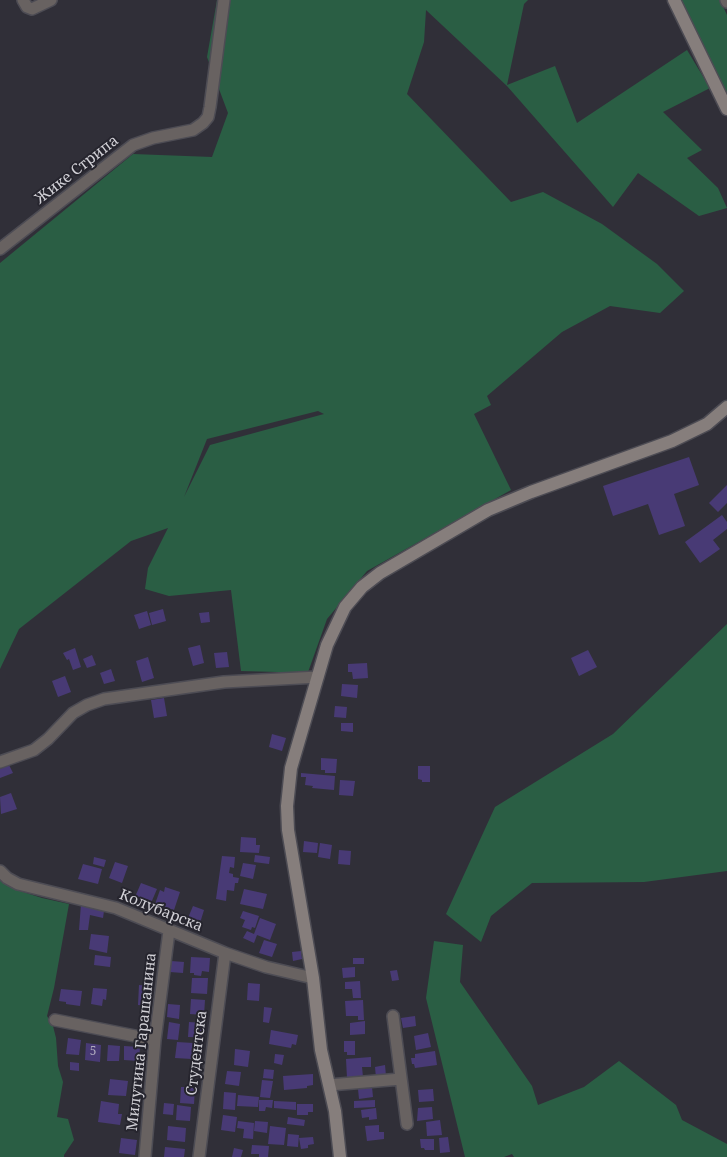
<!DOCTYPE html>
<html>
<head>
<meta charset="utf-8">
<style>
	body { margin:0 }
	canvas { display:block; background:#302f38 }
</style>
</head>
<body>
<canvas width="727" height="1157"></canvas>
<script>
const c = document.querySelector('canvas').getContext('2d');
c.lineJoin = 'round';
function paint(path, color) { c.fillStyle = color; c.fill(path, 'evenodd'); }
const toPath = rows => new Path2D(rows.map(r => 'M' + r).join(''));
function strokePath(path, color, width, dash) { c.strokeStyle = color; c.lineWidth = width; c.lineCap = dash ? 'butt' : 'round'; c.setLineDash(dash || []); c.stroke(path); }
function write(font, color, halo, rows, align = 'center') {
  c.font = font + ' "Noto Serif",serif'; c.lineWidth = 4; c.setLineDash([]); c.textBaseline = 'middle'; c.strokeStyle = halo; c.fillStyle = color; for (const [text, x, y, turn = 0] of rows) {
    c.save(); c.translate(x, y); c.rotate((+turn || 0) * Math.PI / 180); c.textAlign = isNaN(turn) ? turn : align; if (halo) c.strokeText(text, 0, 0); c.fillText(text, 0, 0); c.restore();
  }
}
paint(toPath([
	[217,0,528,0,524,4,507,85,555,66,577,123,687,50,710,88,663,112,702,150,687,158,718,188,727,208,699,216,638,173,613,207,507,86,426,10,424,42,407,94,511,202,543,192,602,224,657,264,684,291,660,313,610,306,562,332,487,396,491,405,474,414,511,490,367,571,327,619,307,675,278,672,241,671,231,590,169,596,145,589,148,568,168,528,131,541,19,629,0,669,0,263,133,154,212,157,228,113,207,57],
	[318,411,324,414,210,445,184,497,207,439],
	[681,0,720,0,727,15,727,93],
	[727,624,727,871,644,882,532,883,491,916,481,942,446,914,495,807,613,734],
	[0,878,6,884,20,891,42,898,69,904,54,988,47,1016,53,1026,56,1038,58,1066,63,1082,57,1117,68,1119,74,1140,64,1155,64,1157,0,1157],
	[434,941,463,945,460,982,532,1086,538,1105,584,1087,619,1061,676,1105,682,1120,727,1144,727,1157,514,1157,512,1154,504,1157,465,1157,426,998]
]), '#2a5e44');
paint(toPath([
	[689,457,699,485,674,494,685,526,659,535,648,504,613,516,603,486],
	[727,485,727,503,718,512,709,503],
	[722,515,727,522,727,529,713,540,720,549,700,563,685,542],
	[163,609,166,621,152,625,149,613],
	[147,611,151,625,139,629,134,615],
	[209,612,210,622,201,623,199,613],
	[200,645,204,663,193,666,188,648],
	[75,648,81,667,73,670,69,659,67,660,63,653],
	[588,650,597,667,579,676,571,658],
	[227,652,229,667,216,668,214,653],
	[92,655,96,665,87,668,83,659],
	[148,657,154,678,142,682,136,661],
	[367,663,368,678,353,679,352,672,348,672,348,664],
	[111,669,115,681,104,684,100,673],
	[65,676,71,692,58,697,52,681],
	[342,684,358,685,357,698,341,696],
	[164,698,167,716,154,718,151,700],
	[335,706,347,707,346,718,334,717],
	[341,723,353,723,353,732,341,731],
	[272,734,286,738,282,751,269,747],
	[321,758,337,759,336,773,325,773,325,770,321,770],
	[9,765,13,773,0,778,0,769],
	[418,766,430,766,430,782,422,782,422,780,418,779],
	[301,773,335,776,334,790,312,788,313,786,305,785,306,777,301,777],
	[340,780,355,781,353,796,339,795],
	[11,793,17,809,1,814,0,797],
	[241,837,256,838,256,845,260,845,259,853,240,852],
	[304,841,318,843,317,853,303,852],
	[320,843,332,845,330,859,318,857],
	[339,850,351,851,350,865,338,864],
	[255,855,270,857,269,864,254,862],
	[222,856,235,857,234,868,230,867,229,873,233,874,233,877,239,878,238,883,235,883,234,891,227,890,226,901,216,899],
	[94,857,106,860,104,867,93,864],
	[115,862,128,866,122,883,109,878],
	[243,863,256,865,253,879,240,876],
	[83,864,102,869,98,884,78,879],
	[141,883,157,889,151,903,135,897],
	[165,887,180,892,174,910,155,904,160,890,164,892],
	[244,889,267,894,263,909,240,904],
	[81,904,104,911,103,918,90,915,88,930,79,930],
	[193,906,204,910,200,923,188,918],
	[172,911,181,914,179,923,170,920],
	[243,911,259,916,255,928,252,927,251,930,242,927,245,920,240,918],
	[260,918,276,924,270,940,257,935,254,943,243,938,247,931,254,934],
	[91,934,109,936,107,953,89,949],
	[264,940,277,944,272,957,259,953],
	[301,951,302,959,293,961,292,952],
	[95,955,111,957,110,967,94,965],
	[191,957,210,958,209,972,202,971,201,976,194,975,194,973,190,973],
	[353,958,364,958,364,964,353,964],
	[171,961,184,962,183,973,170,972],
	[355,967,355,977,343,978,342,968],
	[397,970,399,980,392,981,390,971],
	[192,978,208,978,207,994,191,993],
	[360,981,361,998,353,998,352,989,345,989,345,982],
	[248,983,260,984,259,1001,247,1000],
	[139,985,149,986,148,993,152,993,152,1006,138,1005],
	[93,988,107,989,106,1000,103,999,102,1006,91,1004],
	[61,989,82,991,80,1006,66,1004,66,1002,59,1001],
	[191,999,205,1000,204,1015,190,1014],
	[363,1000,364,1020,358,1020,358,1016,346,1016,345,1001],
	[168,1004,180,1005,179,1019,167,1017],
	[264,1007,272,1008,269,1023,263,1022],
	[415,1016,416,1026,403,1028,401,1018],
	[365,1021,365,1034,350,1035,350,1023],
	[169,1022,180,1024,178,1040,167,1039],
	[189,1022,203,1023,203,1037,188,1037],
	[271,1030,298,1035,296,1045,292,1044,291,1048,269,1044],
	[428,1033,431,1047,416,1050,414,1036],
	[68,1038,81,1040,79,1055,66,1054],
	[344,1041,355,1041,355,1055,347,1055,347,1052,344,1052],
	[177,1042,193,1043,192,1059,175,1058],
	[86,1043,101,1045,100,1062,85,1060],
	[108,1045,120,1046,119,1061,107,1061],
	[124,1046,140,1047,139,1061,124,1060],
	[235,1049,250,1051,248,1067,234,1065],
	[435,1051,437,1065,415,1068,414,1064,412,1064,411,1058,415,1058,415,1054],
	[275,1054,284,1055,282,1065,274,1063],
	[371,1057,371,1067,362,1067,363,1077,347,1078,346,1059],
	[70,1062,79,1063,79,1071,70,1070],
	[385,1065,386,1076,376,1078,375,1067],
	[264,1069,274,1070,273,1079,263,1078],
	[227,1071,241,1072,239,1086,225,1084],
	[313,1074,313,1085,307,1086,307,1088,284,1090,283,1076],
	[110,1079,128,1081,126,1096,108,1095],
	[262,1080,273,1081,270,1098,260,1097],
	[181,1087,195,1087,194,1104,180,1103],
	[372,1087,373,1097,359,1099,358,1089],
	[433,1089,434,1101,419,1102,418,1090],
	[224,1092,236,1093,235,1110,223,1109],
	[238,1095,259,1097,258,1107,237,1106],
	[259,1100,273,1100,272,1108,266,1107,265,1111,259,1111],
	[375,1100,375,1107,354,1108,354,1101],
	[101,1101,119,1104,118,1114,122,1114,120,1125,98,1122],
	[274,1101,296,1102,296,1110,274,1108],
	[164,1103,174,1104,173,1115,163,1114],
	[297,1104,313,1104,313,1112,308,1112,308,1115,297,1115],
	[177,1105,191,1107,190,1121,176,1120],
	[432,1107,433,1119,417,1121,418,1108],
	[376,1108,377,1119,369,1120,369,1117,362,1118,361,1110],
	[223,1115,237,1117,235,1132,221,1130],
	[288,1117,305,1120,304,1126,287,1124],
	[440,1120,442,1135,427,1136,426,1122],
	[238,1121,254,1123,253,1139,243,1138,244,1129,237,1128],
	[255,1121,268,1122,267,1133,254,1131],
	[379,1125,379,1132,384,1132,384,1139,367,1141,365,1126],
	[168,1126,186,1128,185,1142,167,1140],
	[270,1126,286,1128,284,1145,268,1144],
	[288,1134,299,1135,298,1147,287,1146],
	[313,1137,314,1144,308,1145,308,1148,301,1149,299,1138],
	[448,1137,450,1152,440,1153,439,1138],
	[121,1138,137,1140,135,1155,119,1153],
	[420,1139,434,1139,434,1150,425,1150,424,1148,421,1148],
	[252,1145,269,1146,268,1157,259,1157,259,1154,251,1154],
	[165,1147,185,1149,184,1157,164,1157],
	[234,1148,243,1150,241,1157,232,1157]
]), '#483a75');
const minor = toPath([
	[23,0,27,7,32,9,51,0],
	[726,0,727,2],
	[0,249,133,145,153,138,193,130,203,123,208,117,210,107,224,0],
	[0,762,34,750,48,739,73,713,87,705,104,699,224,682,318,677],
	[0,871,7,878,18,884,116,908,225,953,266,967,313,978],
	[393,1016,407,1124],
	[55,1020,155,1040],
	[329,1085,401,1079],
	[145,1157,155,1040,169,931],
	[199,1157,225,953]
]);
const secondary = toPath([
	[674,0,727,109],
	[340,1157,335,1111,321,1050,313,978,288,830,287,806,291,768,327,645,345,607,362,587,380,573,488,510,531,492,672,441,707,424,727,407]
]);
strokePath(minor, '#4d4c54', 14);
strokePath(secondary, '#4d4c54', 15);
strokePath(minor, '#686261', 11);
strokePath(secondary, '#867e7c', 12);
write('12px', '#afaabe', null, [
	["5",93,1052]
]);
write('15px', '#d1d0d6', '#26252e', [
	["Жике Стрипа",77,170,-38],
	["Колубарска",161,911,22],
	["Милутина Гарашанина",142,1042,-84],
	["Студентска",197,1053,-83]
]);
</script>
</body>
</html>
